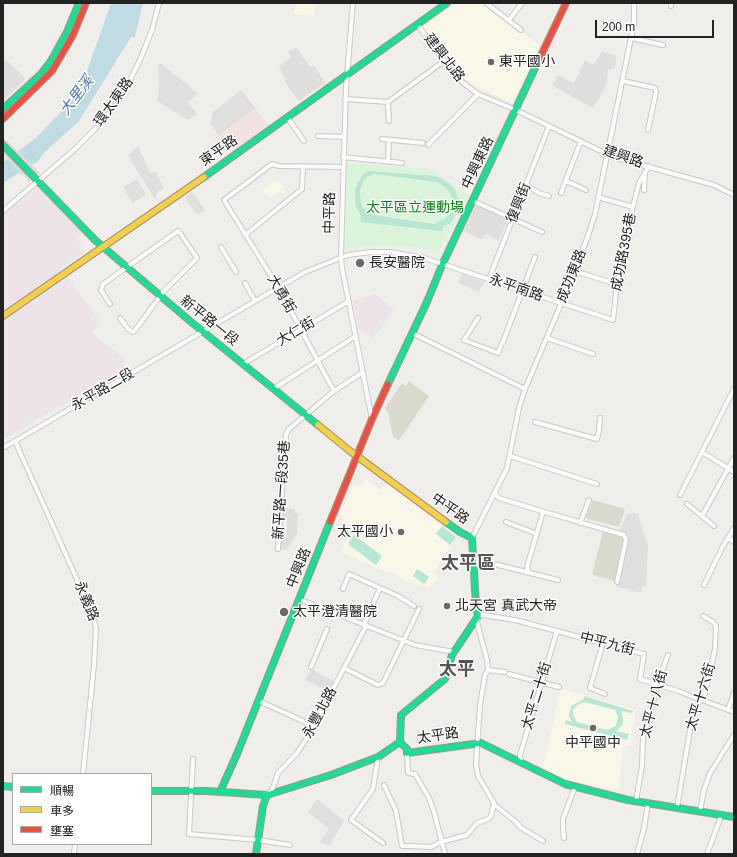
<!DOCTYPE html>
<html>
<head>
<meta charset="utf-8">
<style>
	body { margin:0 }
	#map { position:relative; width:737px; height:857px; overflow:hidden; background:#f0eeeb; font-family:Arial,"Noto Sans TC",sans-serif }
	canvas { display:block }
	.frame { position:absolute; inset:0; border:4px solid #222; pointer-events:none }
	.legend { position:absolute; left:12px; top:773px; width:140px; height:72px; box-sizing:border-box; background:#fff; border:1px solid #a7a7a7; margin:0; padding:5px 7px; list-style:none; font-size:12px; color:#222 }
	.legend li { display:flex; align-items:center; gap:8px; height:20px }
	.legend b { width:20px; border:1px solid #a7a7a7 }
	.scale { position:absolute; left:595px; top:20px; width:119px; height:18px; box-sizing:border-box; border:2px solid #222; border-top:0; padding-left:5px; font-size:12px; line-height:14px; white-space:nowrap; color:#222; -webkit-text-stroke:3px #fff; paint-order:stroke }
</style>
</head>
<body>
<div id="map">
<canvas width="737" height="857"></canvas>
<div class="frame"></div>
<ul class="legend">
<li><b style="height:5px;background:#16e098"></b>順暢</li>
<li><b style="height:5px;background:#ffcf43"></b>車多</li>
<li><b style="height:5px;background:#f24e42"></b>壅塞</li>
</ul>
<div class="scale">200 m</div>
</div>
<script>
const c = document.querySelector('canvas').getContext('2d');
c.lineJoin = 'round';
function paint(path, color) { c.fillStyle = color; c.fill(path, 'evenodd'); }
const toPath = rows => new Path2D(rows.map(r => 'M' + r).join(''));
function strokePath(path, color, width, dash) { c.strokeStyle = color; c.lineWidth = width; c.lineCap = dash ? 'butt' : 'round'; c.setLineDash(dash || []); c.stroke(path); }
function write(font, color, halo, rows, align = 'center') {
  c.font = font + ' Arial,"Noto Sans TC",sans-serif'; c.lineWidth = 3; c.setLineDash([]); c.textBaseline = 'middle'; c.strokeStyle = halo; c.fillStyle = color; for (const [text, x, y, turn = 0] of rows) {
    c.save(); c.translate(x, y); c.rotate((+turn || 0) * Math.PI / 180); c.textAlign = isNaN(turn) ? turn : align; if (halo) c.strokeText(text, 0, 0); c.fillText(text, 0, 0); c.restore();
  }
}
paint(toPath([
	[296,47,310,67,314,65,325,83,299,101,288,87,279,66,291,57,288,52],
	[602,51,616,56,615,68,608,70,607,81,603,92,592,108,552,85,558,75,574,83,585,60,594,65],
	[6,60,26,79,3,101,3,63],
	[476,204,508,218,499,241,486,234,482,239,463,231],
	[281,508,295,509,295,513,298,513,297,534,287,549,280,550,281,537,287,536,287,517,282,516]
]), '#dfdedc');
paint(toPath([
	[255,108,269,126,233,151,219,135]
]), '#f1e3e1');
paint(toPath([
	[38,186,84,232,77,237,79,244,85,252,61,268,99,320,92,333,123,357,124,370,3,439,3,214],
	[376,294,394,310,373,338,358,329,353,301]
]), '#ede4e9');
paint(toPath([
	[295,3,315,3,314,16,294,14],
	[456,3,486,3,540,46,512,103,475,86,462,77,423,27],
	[277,179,284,187,270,198,263,190],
	[366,479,381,490,387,483,457,536,434,572,439,578,433,584,431,583,429,588,408,582,390,572,386,572,341,552,352,528,340,515,353,485,359,487],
	[561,689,636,710,630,746,623,746,619,790,578,782,561,777,543,767]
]), '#f8f7e8');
paint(toPath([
	[409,381,429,396,399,441,393,436,388,413,385,408,402,383,406,386],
	[593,500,625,509,619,527,587,519,586,516],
	[603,531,621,536,623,540,615,581,592,575]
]), '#d9d9cd');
paint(toPath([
	[347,163,419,168,431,170,469,195,438,253,428,249,395,245,371,245,345,249]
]), '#daf5da');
paint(toPath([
	[369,171,435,176,442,179,451,185,455,190,459,200,459,206,453,220,451,223,443,226,442,231,360,222,361,216,356,207,355,201,355,189,362,175],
	[375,174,437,182,445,187,450,193,453,201,451,212,446,218,434,224,373,215,362,207,360,195,360,190,363,182,367,177],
	[442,526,456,537,450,545,436,534],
	[354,535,382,556,376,565,348,544],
	[417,569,429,577,424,584,413,576],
	[584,696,633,711,632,713,621,711,623,718,623,724,616,731,629,734,627,740,565,724,566,720,572,722,569,716,571,706,584,699],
	[584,702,612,709,615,710,618,716,616,726,607,730,577,722,573,715,573,710,577,705]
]), '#b7e6d2');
paint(toPath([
	[160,63,198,93,188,102,197,114,188,120,157,101,159,89,158,65],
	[241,90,255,108,219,135,211,124,212,113],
	[138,146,150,173,156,172,164,189,158,191,155,200,128,155],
	[137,179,146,195,132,203,123,187],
	[192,192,205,210,197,215,185,198],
	[462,273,484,282,479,292,458,283],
	[633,513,638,514,648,546,646,586,642,586,642,592,630,591,630,589,617,587,629,541,627,534,623,531,619,531,627,514],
	[311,669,335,682,329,692,305,680],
	[317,799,344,821,330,845,319,843,329,829,308,812]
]), '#e0dfde');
paint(toPath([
	[111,3,143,3,135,37,131,37,79,121,47,150,38,161,3,183,3,162,36,138,60,113,87,71]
]), '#bfdbe3');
paint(toPath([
	[3,137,38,171,41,172,28,183,28,180,3,155]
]), '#dedddd');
const street = toPath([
	[353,3,346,88,341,257,342,268,372,419],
	[486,3,521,30],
	[671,3,671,6],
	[509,20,522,3],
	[417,24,458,79,478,94,516,110,613,157,714,185,734,195],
	[631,38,663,45],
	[623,81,655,88,656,92,648,130],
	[345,99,388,102,444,61],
	[388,102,389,121],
	[287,117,304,141],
	[318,136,344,137],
	[382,139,423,143],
	[428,145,478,94],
	[343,157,402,163],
	[388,162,389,140],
	[566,181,586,190],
	[526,185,539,193,549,196],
	[644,190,645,172],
	[561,193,581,141],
	[598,197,633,207],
	[473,201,542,232],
	[3,211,75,149,95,129,111,111,127,86,140,60,152,30,159,3],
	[245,235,302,189,303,167],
	[221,247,236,272],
	[574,272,584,274,617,284],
	[489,279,549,126],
	[245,283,255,301],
	[110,304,101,290,103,284,178,231,180,233,197,258,164,291,136,329,133,332,128,329,120,318],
	[478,318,464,340,498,353,502,343],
	[412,333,525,389],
	[547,338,593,354],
	[503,342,535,257],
	[243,364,349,301],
	[273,389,356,336],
	[334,391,278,287,224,200,272,164,279,166,343,167],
	[535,422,597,439,599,431,600,418],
	[15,441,92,613,96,628,94,665,83,774],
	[3,448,305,272,348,255,371,252,390,252,424,258,613,320,617,284,631,214,639,183,649,166],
	[702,452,734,472],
	[510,456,597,484],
	[495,494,499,498,538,510,624,535,626,540,617,582],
	[680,495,734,389],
	[687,504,714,526],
	[702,516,734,458],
	[506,522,537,534],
	[580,523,589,500],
	[472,538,507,468,519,408,525,389,572,278,589,233,595,214,631,38,634,23,634,3],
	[728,538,734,542],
	[278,549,286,434,289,429,334,391,363,372],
	[474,559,558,580],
	[528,572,527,567,543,512],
	[704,585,723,546,734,528],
	[343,589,349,574,398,596,414,606],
	[299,599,415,645,454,652],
	[603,643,590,688,605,694],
	[311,667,327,629],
	[344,668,378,685,383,683,419,609],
	[488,670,505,672],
	[509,674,559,687],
	[259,701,314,726],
	[728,710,734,693],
	[407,753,408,773,415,774,429,798,434,812,445,854],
	[378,757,373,789,351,820,383,843],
	[193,759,189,834,258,840,290,845],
	[521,761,520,755,557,631],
	[384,785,396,811,402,846,409,846,431,847,441,842,467,835,477,823,488,819,491,816,494,803,478,776,476,764,480,705,485,675,488,670,487,660,477,622,478,616,483,615,515,620,644,654,640,679,678,691,734,712],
	[267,795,273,788,278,773,297,753,309,735,366,626,365,622,380,588],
	[636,801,642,766,643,737,662,671,668,655],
	[495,805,517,823,520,827,543,841],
	[677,808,692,718,697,705,704,697,715,649,716,626,713,622,703,616],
	[700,811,704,790,710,773,734,735],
	[564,838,563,829,563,819,575,787],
	[74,854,75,844],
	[637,854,644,828,648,803],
	[707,854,720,819,720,814]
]);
const fast = toPath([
	[3,109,41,74,51,61,67,32,79,3],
	[3,145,95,240,190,321,318,425],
	[204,177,447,3],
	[388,384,426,304,443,263,536,66],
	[400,742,401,715,445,679,452,655,478,616,476,606,472,538,460,532,446,522],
	[400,742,407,749,407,753,481,743,565,784,628,800,734,817],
	[3,786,13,787],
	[151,791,207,791,267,795,331,775,378,757,400,742],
	[220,792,237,754,330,522],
	[256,854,263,806,267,795]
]);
const slow = toPath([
	[3,316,204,177],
	[318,425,350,451,446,522]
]);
const jam = toPath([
	[536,66,566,3],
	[3,119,52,71,73,35,86,3],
	[330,522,372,419,388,384]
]);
strokePath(street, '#c9c8c7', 6);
strokePath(fast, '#999a82', 8);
strokePath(slow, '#999a82', 8);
strokePath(jam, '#999a82', 8);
strokePath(street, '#fdfcfc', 4);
strokePath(fast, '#16e098', 5.5);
strokePath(slow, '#ffcf43', 5.5);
strokePath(jam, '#f24e42', 5.5);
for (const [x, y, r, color] of [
	[491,62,4,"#6a6968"],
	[360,263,5,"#6a6968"],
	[401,532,4,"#6a6968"],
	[447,606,4,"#6a6968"],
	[284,612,5,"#6a6968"],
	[593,728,4,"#6a6968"]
]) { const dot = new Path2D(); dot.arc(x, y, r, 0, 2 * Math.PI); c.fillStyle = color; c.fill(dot); strokePath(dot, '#fff', 1.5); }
write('14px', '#222', '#fff', [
	["建興北路",444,58,52],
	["環太東路",114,102,-55],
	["東平路",219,151,-35],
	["建興路",623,157,19],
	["中興東路",478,163,-65],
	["復興街",519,203,-68],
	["中平路",330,213,-89],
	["成功路395巷",624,252,-79],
	["成功東路",572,276,-68],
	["永平南路",516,288,19],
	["大勇街",281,294,60],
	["新平路一段",209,321,39],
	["大仁街",296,332,-31],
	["永平路二段",103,390,-30],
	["新平路一段35巷",282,490,-86],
	["中平路",450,509,35],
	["中興路",299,568,-68],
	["永義路",86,601,68],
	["中平九街",607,644,14],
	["太平二十街",537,696,-73],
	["太平十六街",701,697,-73],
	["太平十八街",654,704,-75],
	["永豐北路",320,713,-62],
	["太平路",438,736,-8]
]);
write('14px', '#222', '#fff', [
	["東平國小",499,62],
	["長安醫院",369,263],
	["太平國小",393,532,"right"],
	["北天宮 真武大帝",455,606],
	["太平澄清醫院",293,612],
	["中平國中",593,743,"center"]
], 'left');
write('14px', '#0c8416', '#fff', [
	["太平區立運動場",415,208]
]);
write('italic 15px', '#4a7aab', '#fff', [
	["大里溪",77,96,-53]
]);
write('bold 18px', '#555', '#fff', [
	["太平區",468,564],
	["太平",457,670]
]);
</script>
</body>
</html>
